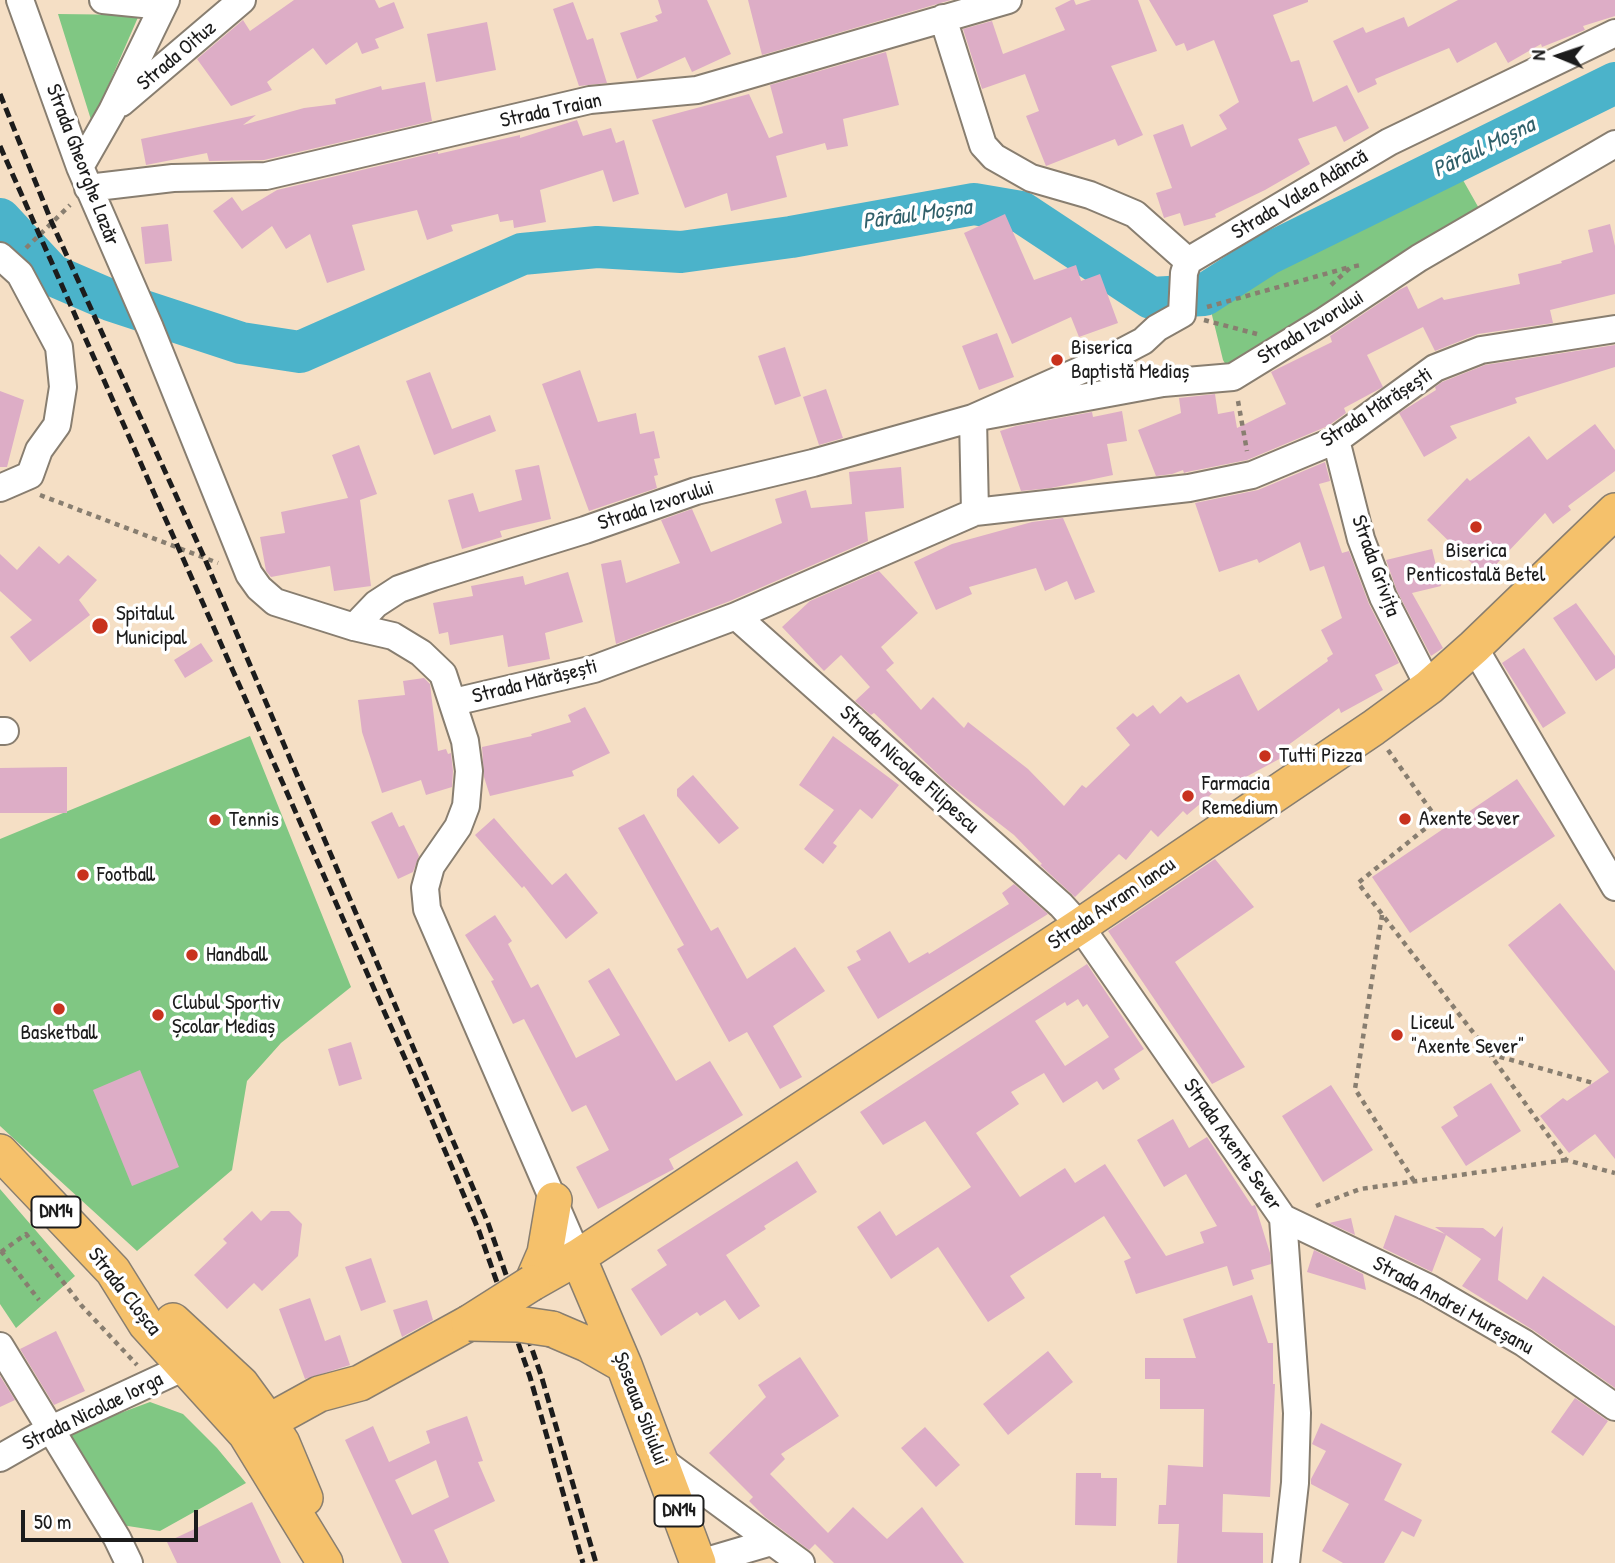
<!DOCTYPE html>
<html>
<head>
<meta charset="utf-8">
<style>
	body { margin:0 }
	#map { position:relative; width:1615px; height:1563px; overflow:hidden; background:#f5dfc5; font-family:"Patrick Hand",sans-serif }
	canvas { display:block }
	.north { position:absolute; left:1524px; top:21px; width:70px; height:70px; -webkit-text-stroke:5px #fff; paint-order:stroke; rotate:272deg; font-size:19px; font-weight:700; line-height:28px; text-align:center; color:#1c1c1c }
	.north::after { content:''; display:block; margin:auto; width:24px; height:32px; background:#1c1c1c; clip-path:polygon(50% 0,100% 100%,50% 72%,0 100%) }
	.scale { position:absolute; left:21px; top:1510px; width:177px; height:32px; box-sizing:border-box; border:4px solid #1c1c1c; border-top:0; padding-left:9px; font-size:21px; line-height:24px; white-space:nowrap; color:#1c1c1c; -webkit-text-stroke:5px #fff; paint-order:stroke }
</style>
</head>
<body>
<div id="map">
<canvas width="1615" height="1563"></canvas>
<div class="north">N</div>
<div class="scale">50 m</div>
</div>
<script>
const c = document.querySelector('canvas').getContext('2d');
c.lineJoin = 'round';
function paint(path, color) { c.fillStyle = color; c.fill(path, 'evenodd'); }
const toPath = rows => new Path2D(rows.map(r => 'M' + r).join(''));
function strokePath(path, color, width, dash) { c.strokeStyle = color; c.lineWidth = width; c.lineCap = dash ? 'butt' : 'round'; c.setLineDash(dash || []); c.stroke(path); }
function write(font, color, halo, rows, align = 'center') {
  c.font = font + ' "Patrick Hand",sans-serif'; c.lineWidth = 7; c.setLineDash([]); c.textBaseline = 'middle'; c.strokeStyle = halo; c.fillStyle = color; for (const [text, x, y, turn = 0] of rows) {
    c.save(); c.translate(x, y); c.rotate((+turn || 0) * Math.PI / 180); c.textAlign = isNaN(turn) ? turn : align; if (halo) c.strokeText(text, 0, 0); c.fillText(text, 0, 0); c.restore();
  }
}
paint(toPath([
	[58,14,139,15,92,123],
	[1459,173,1485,219,1233,377,1223,360,1210,307,1278,256],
	[250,736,351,987,281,1043,247,1081,232,1170,137,1251,0,1126,0,839],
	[0,1189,75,1276,16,1328,0,1304],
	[150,1402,183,1414,217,1448,246,1483,160,1531,115,1524,58,1436]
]), '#80c783');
strokePath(toPath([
	[0,219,52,275,110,300,241,343,300,352,522,254,597,247,681,252,791,237,974,204,1021,212,1151,298,1204,295,1266,255,1615,83]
]), '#4bb3ca', 42);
paint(toPath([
	[294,0,375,0,379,8,394,2,404,28,375,39,379,48,362,54,357,42,326,65,313,48,267,82,272,90,231,106,197,59,243,20,250,31],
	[658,0,707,0,731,54,692,72,685,57,637,79,620,33,658,21,655,16,662,13],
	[748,0,951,0,762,55],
	[1071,0,1074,0,1076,5,1091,0,1138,0,1157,51,1111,66,1143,135,1118,146,1115,139,1046,166,1026,116,1039,111,1025,74,982,89,963,29,992,21,1003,54,1065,30,1055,8],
	[1149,0,1308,0,1308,2,1273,15,1291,62,1299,60,1313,102,1347,85,1369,128,1344,142,1336,126,1298,139,1310,164,1265,190,1215,214,1216,217,1184,226,1180,213,1164,218,1156,193,1172,188,1153,135,1183,124,1191,147,1227,129,1219,115,1239,102,1214,40,1187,51,1184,43,1176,46],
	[1458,0,1615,0,1615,16,1583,26,1585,30,1542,47,1541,44,1508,63,1496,42,1457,63,1449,48,1375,79,1377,84,1358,93,1333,41,1363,27,1366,33,1404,17,1408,27],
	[573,2,587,40,593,38,607,83,579,86,553,9],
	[487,22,496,70,436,82,427,34],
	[886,52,899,105,843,119,848,146,827,150,825,143,776,156,787,197,731,211,727,193,685,208,652,120,749,94,769,138,783,133,770,85],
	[425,82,432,121,264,160,209,161,207,153,146,165,141,139,256,115,243,125,304,108,336,104,335,99,381,86,382,90],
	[577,120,583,136,611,128,616,143,624,140,639,194,613,202,603,170,540,190,546,222,514,228,513,220,500,222,498,214,451,225,453,231,427,240,417,210,352,225,365,270,327,283,310,234,286,249,272,226,242,249,213,211,232,197,242,211,277,190,438,152,438,154,520,135,520,138],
	[1005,214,1034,280,1076,265,1081,281,1100,274,1118,323,1079,337,1071,317,1012,344,964,233],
	[168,224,172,261,145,264,141,227],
	[1610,224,1615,246,1615,294,1550,310,1553,323,1478,334,1435,351,1423,327,1367,355,1383,387,1344,408,1346,413,1328,426,1247,460,1187,472,1184,473,1183,470,1172,474,1156,476,1138,430,1181,413,1179,398,1215,394,1218,414,1234,411,1237,428,1286,404,1271,372,1332,342,1330,336,1399,290,1407,286,1418,309,1442,297,1444,300,1520,284,1518,274,1562,263,1561,261,1593,252,1588,230],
	[997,333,1014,377,979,390,962,346],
	[1615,345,1615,367,1515,398,1517,403,1450,426,1457,438,1424,457,1399,413,1436,390,1435,387,1442,382,1485,365],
	[785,347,801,396,775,405,758,356],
	[580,370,598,422,636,413,640,434,654,431,660,458,654,459,658,475,654,476,657,488,589,511,542,384],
	[430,372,452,429,490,415,496,431,434,455,406,381],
	[826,389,843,438,819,445,803,397],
	[0,391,24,400,7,467,0,467],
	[1122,411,1127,441,1107,444,1113,475,1051,488,1021,491,1000,431,1016,426,1092,412,1093,417],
	[1595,424,1615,450,1615,471,1568,506,1571,510,1553,524,1545,513,1485,576,1427,520,1467,478,1470,481,1529,436,1547,460],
	[359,445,377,494,360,500,371,586,334,591,330,566,271,577,266,571,260,537,285,533,281,512,348,498,332,455],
	[1325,462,1330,481,1319,484,1342,553,1349,551,1369,604,1399,663,1375,675,1383,690,1341,713,1339,708,1280,751,1283,757,1242,779,1227,791,1222,785,1187,815,1183,811,1158,837,1151,830,1126,860,1119,854,1075,897,1040,865,1042,864,1014,835,946,782,874,713,871,715,855,701,870,687,841,655,824,671,782,627,810,601,879,571,918,613,881,647,894,663,886,670,921,710,933,697,964,728,968,722,1028,769,1064,806,1082,785,1086,788,1130,745,1116,728,1133,713,1137,717,1153,705,1160,714,1181,696,1187,703,1239,674,1258,711,1328,661,1327,658,1333,654,1321,630,1342,618,1324,566,1310,571,1300,542,1259,563,1257,559,1219,572,1195,503,1258,490],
	[539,465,551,519,500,531,502,537,462,549,448,500,473,493,479,512,522,500,515,470],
	[901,467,904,508,865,512,868,541,730,601,616,644,601,564,621,560,626,583,680,563,661,520,692,509,711,552,782,523,775,499,806,490,811,508,852,504,849,472],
	[1063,518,1095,592,1075,600,1067,581,1045,591,1036,568,969,587,972,594,936,610,914,562,952,544,1032,522],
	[39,546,59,564,68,555,97,580,79,600,90,615,30,662,10,637,32,620,0,591,0,554,17,570],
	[1432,549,1441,586,1412,593,1443,648,1431,656,1397,591,1386,560],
	[568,572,583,622,545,633,550,659,508,667,503,635,450,645,448,632,439,634,433,603,473,596,471,586,523,576,525,585],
	[1576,603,1615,656,1615,668,1596,681,1553,618],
	[201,643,213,661,185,678,174,660],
	[1524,648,1566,713,1543,728,1502,663],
	[424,678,430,684,438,751,446,749,448,754,451,753,453,771,452,787,426,795,421,780,382,793,362,732,358,700,405,695,403,681],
	[585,707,610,753,572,771,574,776,490,796,484,777,482,747,532,736,531,734,571,722,568,715],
	[833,736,899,785,872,819,860,809,833,843,837,846,823,864,804,849,834,810,799,785],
	[67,767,67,813,0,813,0,768],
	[693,775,739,828,719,844,677,796,677,789],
	[1517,779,1555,836,1410,933,1372,877],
	[392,812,399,827,404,825,419,856,413,872,398,879,371,822],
	[644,814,711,931,718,927,747,979,795,947,825,991,773,1026,802,1077,780,1089,747,1032,729,1042,677,949,684,945,618,828],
	[494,818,552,885,566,873,598,913,566,939,524,886,522,888,475,835],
	[1215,859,1254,907,1175,962,1245,1067,1212,1084,1108,931],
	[1014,884,1048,914,878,1019,847,967,861,960,856,951,890,931,909,963,928,952,929,954,1009,904,1002,893],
	[1560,903,1615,971,1615,1159,1595,1134,1569,1153,1540,1116,1563,1098,1567,1101,1609,1072,1508,945],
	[495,915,512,941,508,944,531,988,538,984,576,1058,620,1035,588,981,609,968,676,1081,710,1061,743,1115,669,1159,674,1169,598,1209,576,1167,609,1150,586,1105,572,1112,524,1019,513,1024,491,981,494,980,465,935],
	[1087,964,1144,1049,1114,1069,1120,1079,1103,1090,1097,1081,1063,1103,1044,1073,1011,1092,1019,1104,976,1133,1020,1197,1065,1168,1075,1183,1105,1164,1166,1256,1204,1243,1200,1232,1217,1226,1186,1174,1164,1187,1137,1140,1173,1119,1189,1148,1207,1137,1252,1206,1255,1205,1270,1253,1271,1264,1251,1270,1254,1279,1233,1286,1227,1266,1136,1294,1124,1261,1131,1258,1104,1216,1010,1276,1025,1298,988,1322,938,1247,891,1279,857,1227,880,1211,896,1236,971,1187,925,1121,883,1145,860,1112],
	[1078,999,1083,1007,1087,1004,1109,1037,1065,1066,1035,1021,1065,1002,1067,1006],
	[351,1042,362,1079,339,1086,328,1049],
	[140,1070,179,1167,132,1186,93,1090],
	[1491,1083,1521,1131,1466,1166,1441,1127,1458,1116,1453,1107],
	[1331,1085,1373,1150,1323,1182,1282,1116],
	[797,1161,817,1192,764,1226,766,1229,726,1255,760,1306,739,1320,725,1300,700,1316,697,1312,661,1336,631,1289,667,1265,657,1250],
	[252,1211,261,1221,271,1211,289,1211,302,1224,298,1256,262,1291,254,1283,227,1309,194,1275,227,1243,223,1239],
	[1395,1215,1445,1234,1435,1227,1483,1228,1495,1237,1503,1226,1498,1280,1527,1300,1543,1276,1615,1326,1615,1388,1533,1330,1462,1286,1481,1259,1446,1235,1432,1272,1383,1248],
	[1351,1218,1355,1235,1329,1223],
	[1314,1250,1363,1274,1366,1290,1307,1272],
	[371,1258,386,1302,361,1311,345,1267],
	[1252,1295,1268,1343,1273,1343,1273,1384,1275,1384,1270,1497,1223,1494,1222,1532,1263,1533,1263,1563,1177,1563,1179,1524,1158,1524,1159,1505,1166,1505,1168,1465,1203,1467,1204,1409,1160,1409,1160,1379,1145,1379,1145,1358,1196,1358,1183,1319],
	[310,1298,325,1341,340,1335,350,1365,305,1379,279,1309],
	[427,1300,433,1320,402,1337,393,1310],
	[56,1331,85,1391,54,1405,20,1349],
	[1048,1351,1073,1382,1008,1435,983,1404],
	[800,1357,839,1416,781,1454,785,1459,770,1474,828,1533,853,1507,887,1539,922,1507,964,1563,834,1563,815,1544,809,1550,765,1517,749,1501,753,1497,709,1453,766,1397,758,1385],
	[0,1376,15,1400,0,1407],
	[1575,1398,1608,1421,1583,1456,1551,1432],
	[467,1416,483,1461,478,1462,495,1501,434,1530,449,1563,402,1563,345,1440,373,1426,389,1462,430,1443,426,1431],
	[436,1460,449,1497,412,1515,395,1480],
	[1321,1423,1402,1464,1384,1500,1422,1520,1414,1537,1402,1531,1384,1563,1343,1563,1322,1551,1349,1504,1311,1484,1311,1479,1326,1451,1312,1444],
	[925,1427,960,1465,936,1487,901,1448],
	[1076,1473,1101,1473,1101,1478,1117,1478,1116,1526,1075,1525],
	[252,1502,281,1563,177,1563,167,1542]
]), '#ddadc6');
const minor = toPath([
	[20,0,80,167,150,328,249,574,259,588,275,602,354,627,393,636,421,653,443,674,465,741,469,771,466,806,458,827,431,866,425,888,427,909,578,1257],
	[103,0,163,6],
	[943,18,983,145,994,157,1031,178,1090,195,1135,214,1188,261],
	[121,103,242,0],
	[80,167,112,111,166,0],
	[88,188,173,178,266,176,590,100,697,90,1008,0],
	[0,256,20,274,59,347,63,387,57,425,39,450,30,475,0,488],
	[1188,261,1389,142,1615,33],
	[1336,440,1361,539,1383,597,1429,687],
	[975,512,973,418,1163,383,1233,377,1324,321,1419,258,1615,144],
	[736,616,1061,905,1080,926,1283,1218,1297,1413,1295,1483,1286,1563],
	[354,627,376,604,399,589,433,577,585,530,696,491,813,463,973,418,1122,352,1143,341,1157,328,1182,314,1184,273,1188,261],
	[1474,647,1615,887],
	[454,702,594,669,736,616,975,512,1189,488,1252,475,1336,440,1435,368,1481,350,1615,329],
	[0,731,5,731],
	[1283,1218,1429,1288,1524,1343,1615,1407],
	[0,1346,117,1538,129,1563],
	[0,1458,49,1430,187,1366],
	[661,1460,801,1563],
	[700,1563,771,1542]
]);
const major = toPath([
	[0,1152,113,1271,146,1324,246,1434,325,1563],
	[578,1257,624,1365,698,1563],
	[532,1283,578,1257,1080,926,1373,728,1429,687,1474,647,1615,511],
	[532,1283,545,1253,554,1200],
	[173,1321,241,1384,268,1421,282,1443,305,1498],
	[552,1329,587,1344,624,1365],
	[250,1432,319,1394,360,1383,469,1323]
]);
strokePath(minor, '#887e70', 30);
strokePath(major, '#887e70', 38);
strokePath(toPath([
	[26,248,70,205],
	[1331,285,1351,267,1361,265],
	[1207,307,1350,267],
	[1204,320,1257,334],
	[1238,401,1247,451],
	[40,495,218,563],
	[1388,750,1437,819,1358,883,1489,1053,1566,1160,1615,1173],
	[1382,915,1355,1089,1414,1181],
	[1490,1054,1593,1083],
	[1316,1206,1360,1189,1566,1160],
	[1,1251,39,1300],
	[1,1252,26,1234,81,1305,137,1365]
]), '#887e70', 4.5, [5, 5]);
strokePath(minor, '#fff', 26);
strokePath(major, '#f5c16b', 35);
strokePath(toPath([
	[0,94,52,223,204,557,488,1223,541,1375,596,1563],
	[0,146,423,1099,479,1231,530,1377,583,1563]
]), '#1c1c1c', 5, [10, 5]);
const majorBridge = toPath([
	[469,1323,518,1324,552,1329],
	[469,1323,532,1283]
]);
strokePath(majorBridge, '#887e70', 38, []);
strokePath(majorBridge, '#f5c16b', 35);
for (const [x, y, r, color] of [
	[1057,360,7,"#c8321e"],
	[1476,527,7,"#c8321e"],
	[100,626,9,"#c8321e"],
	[1265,756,7,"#c8321e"],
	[1188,796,7,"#c8321e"],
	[1405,819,7,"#c8321e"],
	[215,820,7,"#c8321e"],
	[83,875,7,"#c8321e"],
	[192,955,7,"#c8321e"],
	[59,1009,7,"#c8321e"],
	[158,1015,7,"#c8321e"],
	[1397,1035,7,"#c8321e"]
]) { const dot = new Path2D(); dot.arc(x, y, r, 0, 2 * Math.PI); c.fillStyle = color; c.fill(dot); strokePath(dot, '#fff', 2.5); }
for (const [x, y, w] of [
	[56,1212,49],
	[679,1511,49]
]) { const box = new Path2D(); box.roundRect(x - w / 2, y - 15.5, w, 31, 5); c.fillStyle = '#fff'; c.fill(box); strokePath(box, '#1c1c1c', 2); }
write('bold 19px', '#1c1c1c', null, [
	["DN14",56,1212],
	["DN14",679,1511]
]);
write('21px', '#1c1c1c', '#fff', [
	["Strada Oituz",177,56,-40],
	["Strada Traian",551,111,-12],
	["Strada Gheorghe Lazăr",82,165,69],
	["Strada Valea Adâncă",1300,195,-31],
	["Strada Izvorului",1311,328,-32],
	["Strada Mărășești",1377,408,-33],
	["Strada Izvorului",656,506,-18],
	["Strada Grivița",1375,566,70],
	["Strada Mărășești",535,682,-14],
	["Strada Nicolae Filipescu",909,770,42],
	["Strada Avram Iancu",1112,904,-34],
	["Strada Axente Sever",1232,1145,55],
	["Strada Cloșca",124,1292,52],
	["Strada Andrei Mureșanu",1453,1306,29],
	["Șoseaua Sibiului",640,1409,69],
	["Strada Nicolae Iorga",93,1412,-26]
]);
write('21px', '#1c1c1c', '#fff', [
	["Biserica",1071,348],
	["Baptistă Mediaș",1071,372],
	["Biserica",1476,551,"center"],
	["Penticostală Betel",1476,575,"center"],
	["Spitalul",116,614],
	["Municipal",116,638],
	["Tutti Pizza",1279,756],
	["Farmacia",1202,784],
	["Remedium",1202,808],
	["Axente Sever",1419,819],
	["Tennis",229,820],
	["Football",97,875],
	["Handball",206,955],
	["Clubul Sportiv",172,1003],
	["Școlar Mediaș",172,1027],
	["Liceul",1411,1023],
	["\"Axente Sever\"",1411,1047],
	["Basketball",59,1033,"center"]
], 'left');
write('italic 23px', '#31606a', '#fff', [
	["Pârâul Moșna",1484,148,-26],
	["Pârâul Moșna",917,215,-8]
]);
</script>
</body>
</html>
